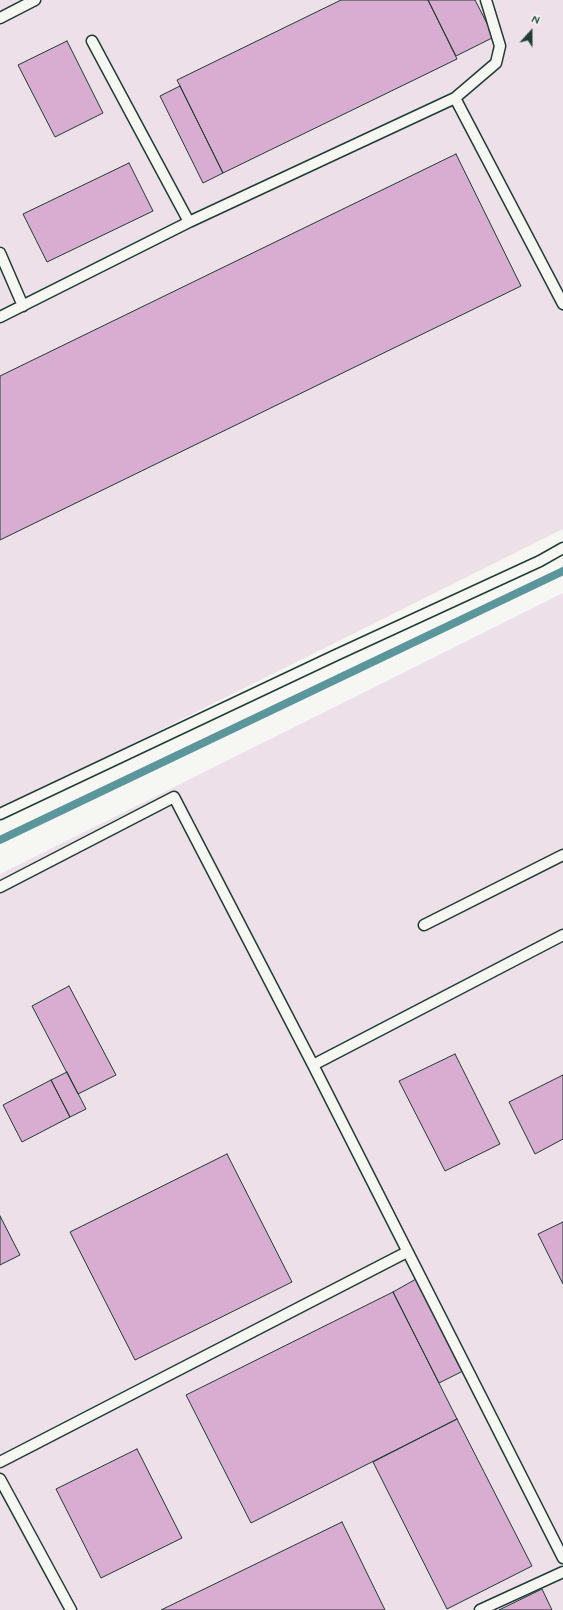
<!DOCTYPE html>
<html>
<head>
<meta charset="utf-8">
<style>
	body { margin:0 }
	#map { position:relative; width:563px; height:1610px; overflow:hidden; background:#f6f6f2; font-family:Mynerve,sans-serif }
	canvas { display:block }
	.north { position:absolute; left:511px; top:12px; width:40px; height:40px; -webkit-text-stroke:3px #f6f6f2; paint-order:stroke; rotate:21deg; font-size:11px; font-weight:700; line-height:16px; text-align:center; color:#1f3d34 }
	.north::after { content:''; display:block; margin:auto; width:14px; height:18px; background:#1f3d34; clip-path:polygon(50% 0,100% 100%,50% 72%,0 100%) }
</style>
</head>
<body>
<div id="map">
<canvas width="563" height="1610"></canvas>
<div class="north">N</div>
</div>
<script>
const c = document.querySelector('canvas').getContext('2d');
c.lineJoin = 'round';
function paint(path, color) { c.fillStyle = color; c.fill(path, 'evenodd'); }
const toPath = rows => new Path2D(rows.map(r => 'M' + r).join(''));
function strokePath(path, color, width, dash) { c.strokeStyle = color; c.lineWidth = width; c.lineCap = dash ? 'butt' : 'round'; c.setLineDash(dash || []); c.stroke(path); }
paint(toPath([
	[0,0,563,0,563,529,0,810],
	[563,593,563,1610,0,1610,0,874]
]), '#ede0e8');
strokePath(toPath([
	[0,840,563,571]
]), '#5a969b', 8);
const building = toPath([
	[341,0,428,0,457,59,223,173,177,80,341,0],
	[428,0,475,0,494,37,456,56,428,0],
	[67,41,103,113,55,137,18,65,67,41],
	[180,86,223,173,203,183,160,96,180,86],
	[456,154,521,286,0,540,0,376,456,154],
	[129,163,153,211,47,262,23,214,129,163],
	[69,986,116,1075,78,1094,32,1006,69,986],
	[455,1054,500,1144,445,1171,399,1081,455,1054],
	[67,1072,86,1109,70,1117,51,1080,67,1072],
	[563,1075,563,1139,535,1154,509,1102,563,1075],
	[51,1080,70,1117,22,1142,3,1105,51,1080],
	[227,1154,292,1282,135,1360,70,1232,227,1154],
	[0,1216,20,1255,0,1265,0,1216],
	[563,1222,563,1284,538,1234,563,1222],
	[416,1279,463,1371,439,1383,393,1292,416,1279],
	[393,1292,457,1419,251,1523,186,1395,393,1292],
	[457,1419,532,1566,447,1609,373,1462,457,1419],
	[137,1449,182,1538,101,1578,56,1489,137,1449],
	[342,1522,385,1610,161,1610,342,1522],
	[542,1589,552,1610,499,1610,542,1589]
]);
paint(building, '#d8add1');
strokePath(building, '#1f3d34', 1);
const service = toPath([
	[0,18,35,0],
	[92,41,189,222],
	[455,98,496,63,500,46,486,0],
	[0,253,23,306],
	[0,317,189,222,455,98,563,304],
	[0,814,334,656,540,561,563,548],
	[0,887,174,797,313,1065,563,1558],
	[424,925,563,855],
	[313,1065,563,935],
	[0,1462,407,1252],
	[0,1479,71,1610],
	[480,1610,563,1572]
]);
strokePath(service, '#1f3d34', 13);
strokePath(service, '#f6f6f2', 10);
</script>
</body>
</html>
